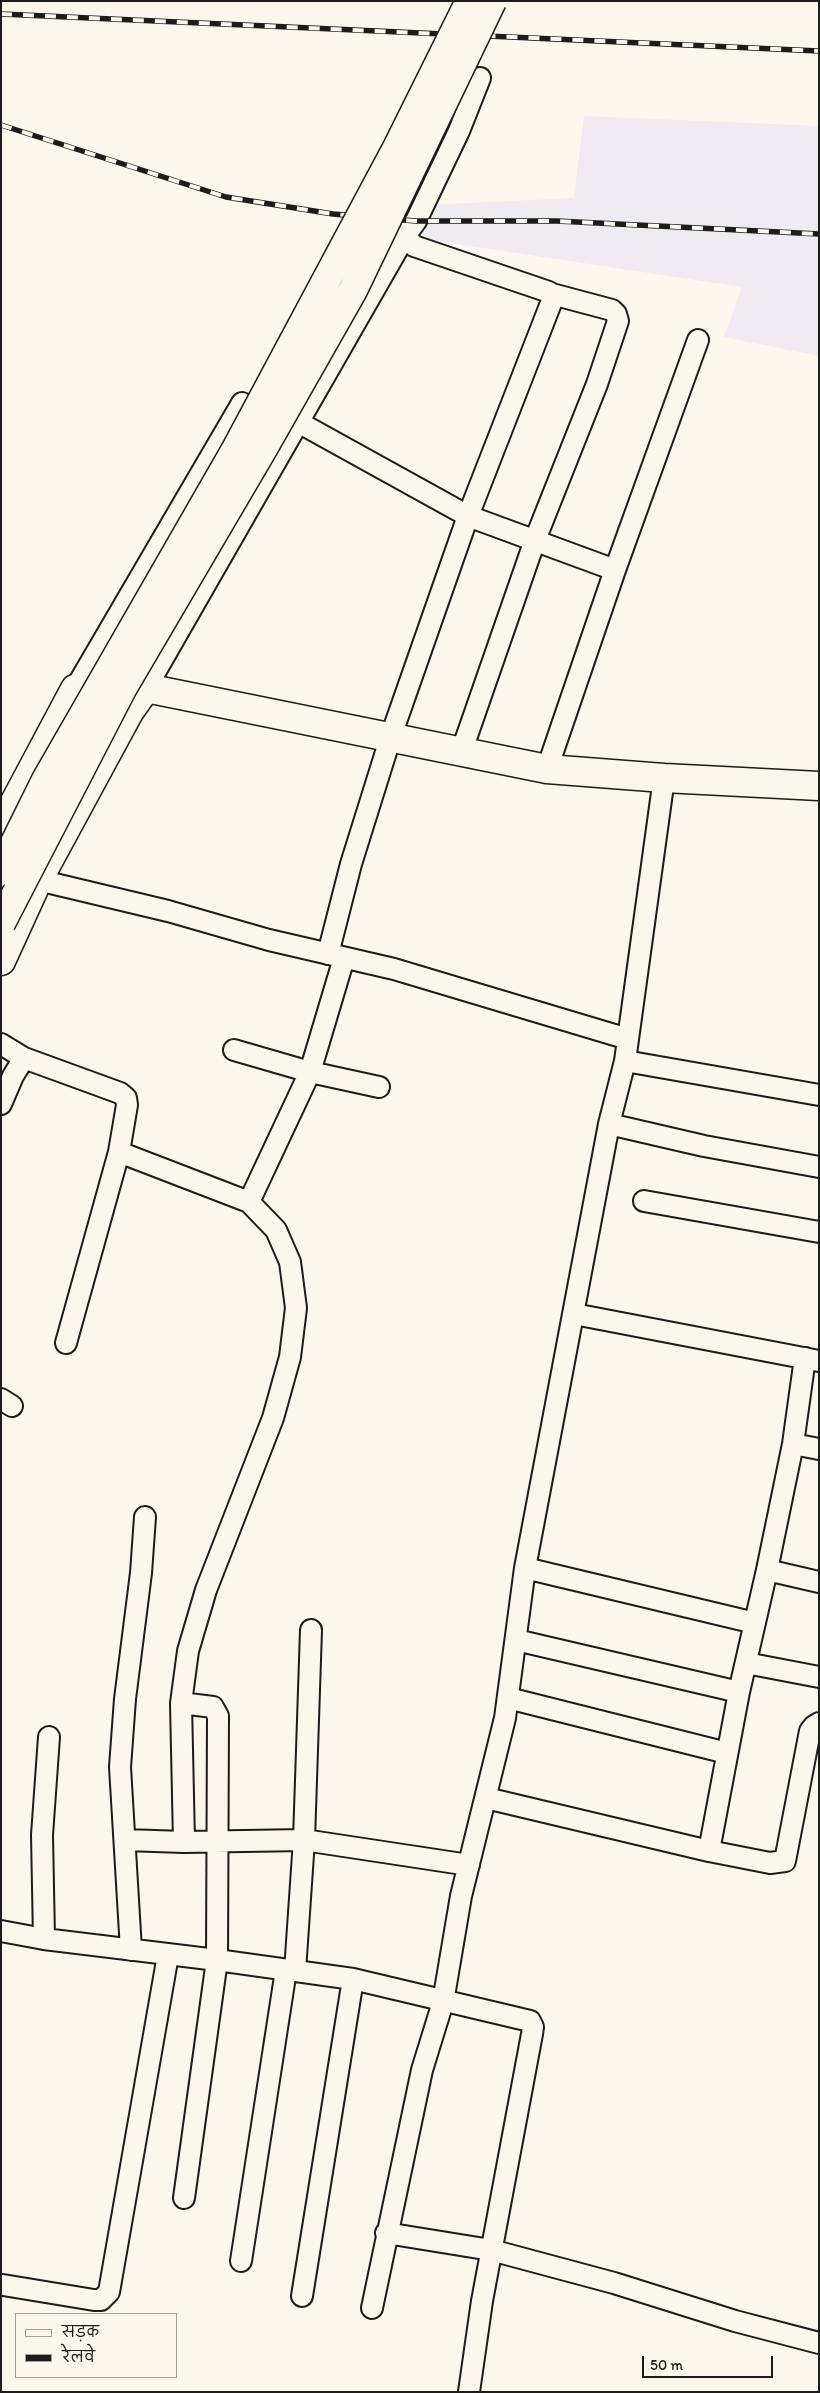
<!DOCTYPE html>
<html>
<head>
<meta charset="utf-8">
<style>
	body { margin:0 }
	#map { position:relative; width:820px; height:2393px; overflow:hidden; background:#fbf7ec; font-family:Itim,"Playpen Sans Deva",sans-serif }
	canvas { display:block }
	.frame { position:absolute; inset:0; border:2px solid #1c1c1c; pointer-events:none }
	.legend { position:absolute; left:15px; top:2313px; width:162px; height:65px; box-sizing:border-box; background:#fbf7ec; border:1px solid #a29f99; margin:0; padding:6px 9px; list-style:none; font-size:15px; color:#1c1c1c }
	.legend li { display:flex; align-items:center; gap:10px; height:25px }
	.legend b { width:25px; border:1px solid #a29f99 }
	.scale { position:absolute; left:642px; top:2356px; width:131px; height:22px; box-sizing:border-box; border:2px solid #1c1c1c; border-top:0; padding-left:6px; font-size:15px; line-height:18px; white-space:nowrap; color:#1c1c1c; -webkit-text-stroke:4px #fbf7ec; paint-order:stroke }
</style>
</head>
<body>
<div id="map">
<canvas width="820" height="2393"></canvas>
<div class="frame"></div>
<ul class="legend">
<li><b style="height:6px;background:#fbf7ec"></b>सड़क</li>
<li><b style="height:6px;background:#1c1c1c"></b>रेलवे</li>
</ul>
<div class="scale">50 m</div>
</div>
<script>
const c = document.querySelector('canvas').getContext('2d');
c.lineJoin = 'round';
function paint(path, color) { c.fillStyle = color; c.fill(path, 'evenodd'); }
const toPath = rows => new Path2D(rows.map(r => 'M' + r).join(''));
function strokePath(path, color, width, dash) { c.strokeStyle = color; c.lineWidth = width; c.lineCap = dash ? 'butt' : 'round'; c.setLineDash(dash || []); c.stroke(path); }
paint(toPath([
	[584,116,819,126,819,356,724,337,742,287,417,238,427,205,574,198]
]), '#f0eaf2');
const street = toPath([
	[298,422,468,516,615,570],
	[146,688,405,236],
	[75,689,242,403],
	[462,750,535,540,597,384,618,321,616,314,612,310,552,294],
	[547,769,615,570,698,340],
	[38,880,168,911,269,940,394,969,628,1039],
	[328,954,351,864,391,736,468,516,553,298,549,292,414,246,405,236,416,221,459,131,480,78],
	[1,1044,24,1058,120,1093,126,1098,127,1105,119,1152,249,1202,276,1230,290,1262,296,1308,290,1357,273,1418,206,1590,188,1651,181,1703,184,1842],
	[234,1050,310,1072,379,1087],
	[625,1061,819,1095],
	[1,1104,13,1076,24,1058],
	[609,1124,704,1146,819,1167],
	[644,1201,819,1232],
	[249,1202,310,1072,344,958],
	[574,1314,819,1361],
	[66,1343,119,1152],
	[1,1399,12,1406],
	[793,1444,819,1449],
	[525,1568,755,1623],
	[767,1570,819,1582],
	[516,1640,739,1692],
	[746,1663,819,1677],
	[508,1698,727,1753],
	[181,1703,213,1707,218,1716,217,1960,184,2198],
	[486,1798,709,1851,739,1692,767,1570,793,1444,805,1358],
	[125,1840,184,1842,304,1840,469,1865],
	[709,1851,770,1863,785,1861,810,1731,814,1726,819,1723],
	[1,1931,44,1939,217,1960,353,1979,530,2021,533,2027,532,2034,482,2301,469,2392],
	[44,1939,42,1835,49,1737],
	[131,1950,120,1767,125,1699,141,1573,145,1517],
	[295,1971,304,1840,311,1630],
	[386,2233,491,2250,614,2283,735,2321,819,2343],
	[241,2261,286,1970],
	[3,2285,94,2300,101,2300,109,2292,168,1955],
	[302,2296,353,1979],
	[372,2308,422,2070,443,2002,461,1896,505,1718,525,1568,609,1124,625,1061,664,778]
]);
const secondary = toPath([
	[1,828,75,689,146,688,547,769,664,778,819,786],
	[1,961,38,880,129,712,146,688]
]);
strokePath(street, '#1c1c1c', 24);
strokePath(secondary, '#1c1c1c', 31);
strokePath(street, '#fbf7ec', 20);
strokePath(secondary, '#fbf7ec', 28);
const rail = toPath([
	[1,14,819,51],
	[1,125,226,197,333,214,416,221,557,221,819,234]
]);
strokePath(rail, '#1c1c1c', 5.5);
strokePath(rail, '#fbf7ec', 4, [11]);
const secondaryBridge = toPath([
	[1,871,46,780,235,451,398,146,470,1],
	[1,923,122,689,264,447,353,290,492,1]
]);
strokePath(secondaryBridge, '#1c1c1c', 31, []);
strokePath(secondaryBridge, '#fbf7ec', 28);
</script>
</body>
</html>
